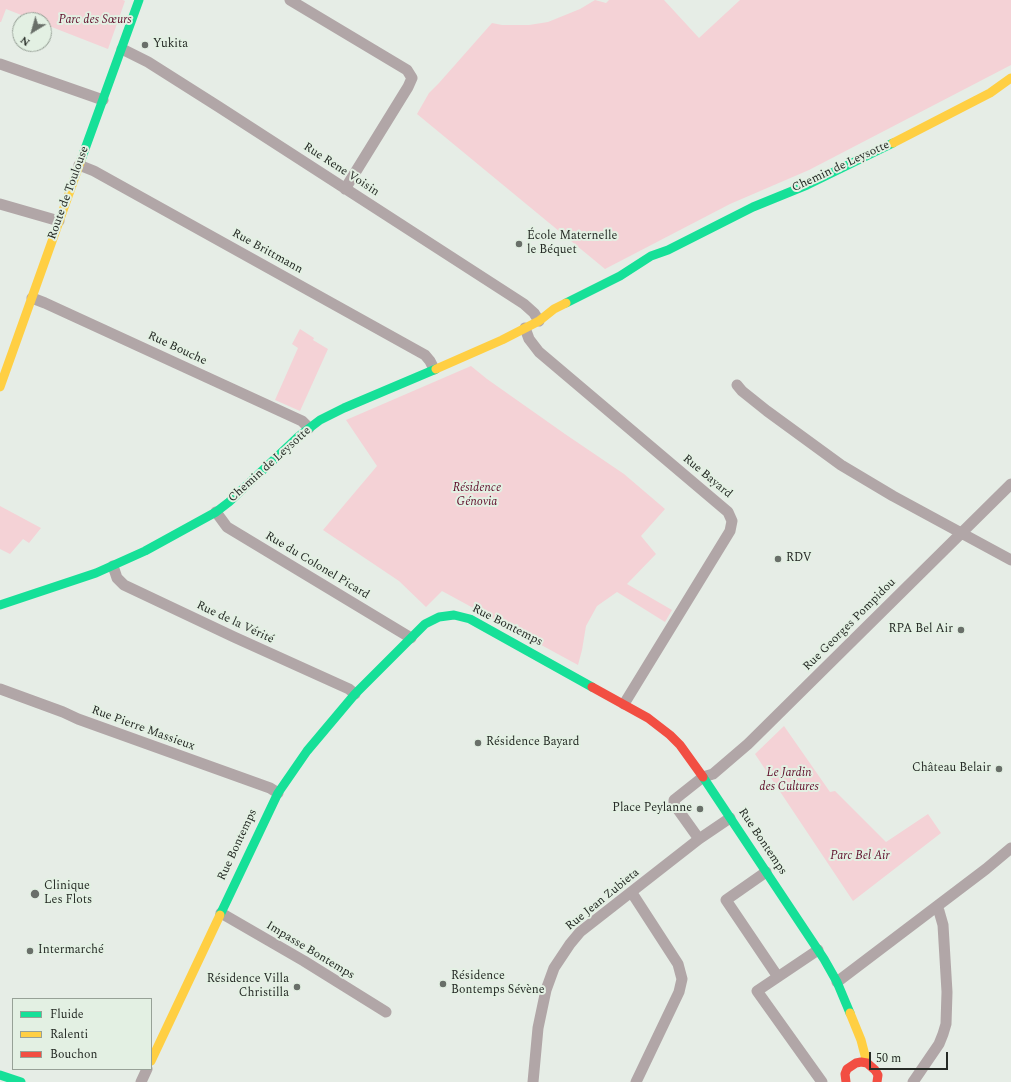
<!DOCTYPE html>
<html>
<head>
<meta charset="utf-8">
<style>
	body { margin:0 }
	#map { position:relative; width:1011px; height:1082px; overflow:hidden; background:#e6ede6; font-family:Spectral,serif }
	canvas { display:block }
	.legend { position:absolute; left:12px; top:998px; width:140px; height:72px; box-sizing:border-box; background:#e3f0e3; border:1px solid #97a197; margin:0; padding:5px 7px; list-style:none; font-size:12px; color:#262b26 }
	.legend li { display:flex; align-items:center; gap:8px; height:20px }
	.legend b { width:20px; border:1px solid #97a197 }
	.north { position:absolute; left:12px; top:12px; width:40px; height:40px; box-sizing:border-box; background:#e3f0e3; border:1px solid #97a197; border-radius:50%; rotate:217deg; font-size:11px; font-weight:700; line-height:16px; text-align:center; color:#262b26 }
	.north::after { content:''; display:block; margin:auto; width:14px; height:18px; background:#696f69; clip-path:polygon(50% 0,100% 100%,50% 72%,0 100%) }
	.scale { position:absolute; left:869px; top:1052px; width:79px; height:18px; box-sizing:border-box; border:2px solid #262b26; border-top:0; padding-left:5px; font-size:12px; line-height:14px; white-space:nowrap; color:#262b26; -webkit-text-stroke:3px #e3f0e3; paint-order:stroke }
</style>
</head>
<body>
<div id="map">
<canvas width="1011" height="1082"></canvas>
<ul class="legend">
<li><b style="height:5px;background:#16e098"></b>Fluide</li>
<li><b style="height:5px;background:#ffcf43"></b>Ralenti</li>
<li><b style="height:5px;background:#f24e42"></b>Bouchon</li>
</ul>
<div class="north">N</div>
<div class="scale">50 m</div>
</div>
<script>
const c = document.querySelector('canvas').getContext('2d');
c.lineJoin = 'round';
function paint(path, color) { c.fillStyle = color; c.fill(path, 'evenodd'); }
const toPath = rows => new Path2D(rows.map(r => 'M' + r).join(''));
function strokePath(path, color, width, dash) { c.strokeStyle = color; c.lineWidth = width; c.lineCap = dash ? 'butt' : 'round'; c.setLineDash(dash || []); c.stroke(path); }
function write(font, color, halo, rows, align = 'center') {
  c.font = font + ' Spectral,serif'; c.lineWidth = 4; c.setLineDash([]); c.textBaseline = 'middle'; c.strokeStyle = halo; c.fillStyle = color; for (const [text, x, y, turn = 0] of rows) {
    c.save(); c.translate(x, y); c.rotate((+turn || 0) * Math.PI / 180); c.textAlign = isNaN(turn) ? turn : align; if (halo) c.strokeText(text, 0, 0); c.fillText(text, 0, 0); c.restore();
  }
}
paint(toPath([
	[0,0,123,0,125,1,108,49,44,24,44,20,34,20,6,9,1,22,0,22],
	[595,0,606,3,609,0,664,0,699,38,740,0,1011,0,1011,65,809,170,730,204,605,269,417,114,429,93,439,83,492,23,502,25,529,25,548,22,580,9],
	[300,329,314,338,313,340,328,349,300,411,275,400,298,348,292,344],
	[471,366,487,379,565,434,624,474,665,509,641,536,656,554,627,584,672,610,665,622,617,592,597,606,586,626,582,650,578,665,442,591,426,607,399,581,323,530,377,466,346,420],
	[0,506,41,528,29,543,23,539,10,554,0,549],
	[784,726,830,792,835,791,886,842,928,814,941,833,853,901,755,754]
]), '#f4d2d6');
strokePath(toPath([
	[290,0,407,70,412,78,408,87,345,189],
	[122,49,148,62,219,107,524,304,534,313,539,321],
	[0,64,103,100],
	[79,165,94,171,425,355,430,361,434,369],
	[0,204,59,221],
	[32,298,45,303,302,421,309,428],
	[525,328,529,339,539,352,728,512,732,521,730,531,624,704],
	[737,385,742,391,767,411,841,465,893,496,1011,560],
	[216,512,227,527,411,638],
	[113,566,117,578,124,585,234,637,349,689,355,694],
	[0,689,63,712,78,719,270,788,278,793],
	[699,839,674,804,674,800,703,777,713,774,748,744,1011,484],
	[766,872,726,900,778,977],
	[632,893,678,964,682,979,679,992,636,1082],
	[221,913,304,961,386,1012],
	[818,950,757,991,822,1082],
	[837,982,986,869,1011,848],
	[141,1082,147,1069],
	[533,1082,538,1028,546,990,554,968,570,944,580,932,699,839,730,818],
	[913,1082,939,1044,943,1034,946,1024,947,992,943,925,939,911,936,907]
]), '#b1a6a7', 11);
strokePath(toPath([
	[81,160,139,0],
	[566,303,620,276,651,256,668,250,753,207,807,185,893,143],
	[0,605,96,573,145,551,216,512,229,502,299,436,320,420,344,408,436,369],
	[703,777,824,959,837,982,850,1013],
	[220,915,278,793,307,751,355,694,425,624,439,617,454,615,470,619,592,687],
	[0,1075,21,1082]
]), '#16e098', 9);
strokePath(toPath([
	[893,143,990,93,1011,78],
	[436,369,502,340,539,321,554,309,566,303],
	[0,387,81,160],
	[850,1013,861,1040,867,1063],
	[151,1061,220,915]
]), '#ffcf43', 9);
strokePath(toPath([
	[592,687,648,718,670,735,680,745,703,777],
	[846,1082,845,1074,847,1069,856,1063,861,1062,867,1063,875,1070,878,1075,877,1082]
]), '#f24e42', 9);
for (const [x, y, r, color] of [
	[145,45,4,"#696f69"],
	[519,244,4,"#696f69"],
	[778,559,4,"#696f69"],
	[961,630,4,"#696f69"],
	[478,743,4,"#696f69"],
	[999,769,4,"#696f69"],
	[700,809,4,"#696f69"],
	[35,894,5,"#696f69"],
	[30,951,4,"#696f69"],
	[443,984,4,"#696f69"],
	[297,987,4,"#696f69"]
]) { const dot = new Path2D(); dot.arc(x, y, r, 0, 2 * Math.PI); c.fillStyle = color; c.fill(dot); strokePath(dot, '#e3f0e3', 1.5); }
write('italic 12px', '#5f0d2a', '#e3f0e3', [
	["Parc des Sœurs",95,21],
	["Résidence",477,489],
	["Génovia",477,503],
	["Le Jardin",789,774],
	["des Cultures",789,788],
	["Parc Bel Air",860,857]
]);
write('12px', '#262b26', '#e3f0e3', [
	["Yukita",153,45],
	["École Maternelle",527,237],
	["le Béquet",527,251],
	["RDV",786,559],
	["RPA Bel Air",953,630,"right"],
	["Résidence Bayard",486,743],
	["Château Belair",991,769,"right"],
	["Place Peylanne",692,809,"right"],
	["Clinique",44,887],
	["Les Flots",44,901],
	["Intermarché",38,951],
	["Résidence",451,977],
	["Bontemps Sévène",451,991],
	["Résidence Villa",289,980,"right"],
	["Christilla",289,994,"right"]
], 'left');
write('12px', '#262b26', '#e3f0e3', [
	["Chemin de Leysotte",841,167,-25],
	["Rue Rene Voisin",341,170,33],
	["Route de Toulouse",69,193,-70],
	["Rue Brittmann",267,252,29],
	["Rue Bouche",177,349,25],
	["Chemin de Leysotte",270,465,-42],
	["Rue Bayard",707,477,40],
	["Rue du Colonel Picard",317,566,31],
	["Rue de la Vérité",235,623,25],
	["Rue Georges Pompidou",850,625,-45],
	["Rue Bontemps",507,626,27],
	["Rue Pierre Massieux",143,729,20],
	["Rue Bontemps",762,842,56],
	["Rue Bontemps",238,845,-65],
	["Rue Jean Zubieta",603,900,-39],
	["Impasse Bontemps",310,951,31]
]);
</script>
</body>
</html>
